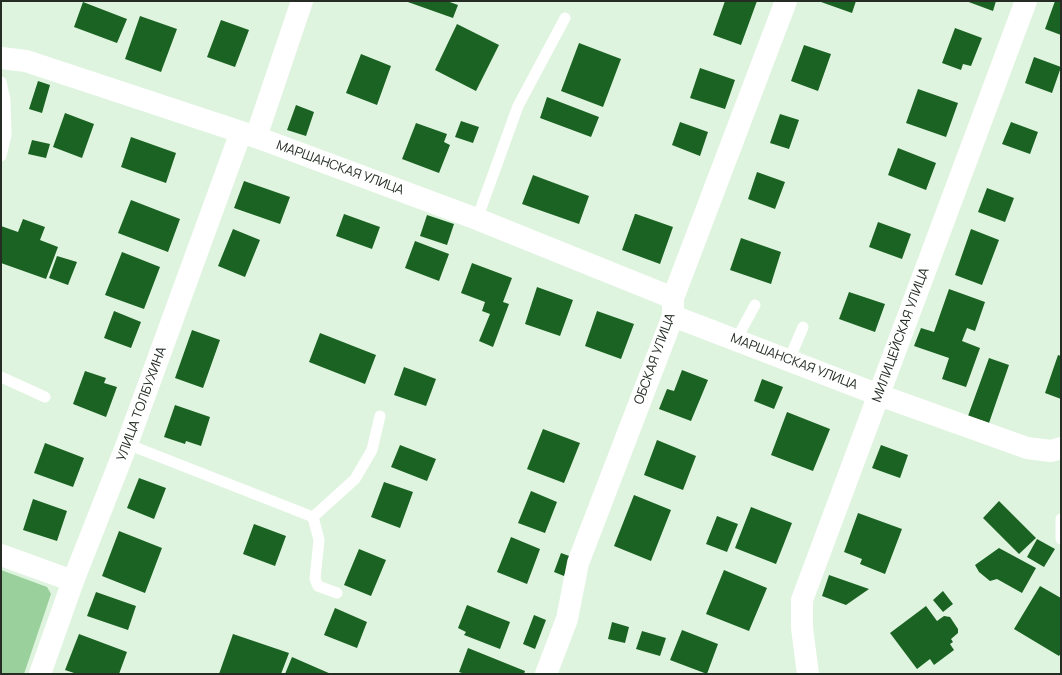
<!DOCTYPE html>
<html>
<head>
<meta charset="utf-8">
<style>
	body { margin:0 }
	#map { position:relative; width:1062px; height:675px; overflow:hidden; background:#dff4df; font-family:Manrope,sans-serif }
	canvas { display:block }
	.frame { position:absolute; inset:0; border:2px solid #242c24; pointer-events:none }
</style>
</head>
<body>
<div id="map">
<canvas width="1062" height="675"></canvas>
<div class="frame"></div>
</div>
<script>
const c = document.querySelector('canvas').getContext('2d');
c.lineJoin = 'round';
function paint(path, color) { c.fillStyle = color; c.fill(path, 'evenodd'); }
const toPath = rows => new Path2D(rows.map(r => 'M' + r).join(''));
function strokePath(path, color, width, dash) { c.strokeStyle = color; c.lineWidth = width; c.lineCap = dash ? 'butt' : 'round'; c.setLineDash(dash || []); c.stroke(path); }
function write(font, color, halo, rows, align = 'center') {
  c.font = font + ' Manrope,sans-serif'; c.lineWidth = 4; c.setLineDash([]); c.textBaseline = 'middle'; c.strokeStyle = halo; c.fillStyle = color; for (const [text, x, y, turn = 0] of rows) {
    c.save(); c.translate(x, y); c.rotate((+turn || 0) * Math.PI / 180); c.textAlign = isNaN(turn) ? turn : align; if (halo) c.strokeText(text, 0, 0); c.fillText(text, 0, 0); c.restore();
  }
}
paint(toPath([
	[1,570,47,587,51,594,24,674,1,674]
]), '#9ad09b');
paint(toPath([
	[405,1,447,1,458,5,453,18],
	[725,1,757,1,741,45,713,35],
	[821,1,856,1,852,13,821,2],
	[966,1,996,1,993,11],
	[1055,1,1061,1,1061,35,1045,29],
	[83,2,127,19,117,43,74,27],
	[140,16,177,29,161,72,125,59],
	[221,20,249,30,235,67,207,57],
	[457,24,499,45,476,91,435,70],
	[955,28,982,38,971,66,963,64,961,70,942,63],
	[579,43,621,59,603,107,561,91],
	[804,45,831,54,818,91,791,81],
	[361,54,391,66,377,105,346,93],
	[1034,57,1061,67,1052,93,1025,83],
	[700,68,735,80,725,109,690,98],
	[38,81,50,85,42,113,29,109],
	[918,89,958,103,946,137,906,123],
	[547,97,599,117,591,137,540,118],
	[296,105,314,112,306,136,287,130],
	[65,113,94,124,82,158,53,147],
	[780,114,799,120,789,149,770,143],
	[461,121,479,127,473,143,455,137],
	[680,122,708,132,700,156,672,145],
	[1011,122,1038,132,1030,154,1002,144],
	[416,123,447,134,444,142,450,145,439,173,402,159],
	[131,137,176,153,166,183,121,167],
	[32,140,50,144,46,158,28,154],
	[898,148,936,163,926,190,888,175],
	[757,172,785,182,775,209,748,199],
	[533,175,589,196,579,224,522,204],
	[244,181,290,197,280,224,234,208],
	[987,188,1014,198,1005,222,978,212],
	[131,200,180,219,168,252,118,233],
	[344,214,380,227,372,249,336,236],
	[636,214,673,227,660,264,622,250,635,214],
	[427,215,454,224,447,245,420,236],
	[23,219,45,227,40,240,58,247,46,279,1,263,1,226,18,232],
	[878,222,911,234,902,259,869,247],
	[233,229,260,240,245,277,218,266],
	[971,229,999,240,982,285,955,275],
	[741,238,781,252,771,284,730,270],
	[415,241,449,254,439,281,405,268],
	[122,252,160,267,144,309,105,295],
	[57,256,77,262,68,285,49,278],
	[472,263,512,278,503,302,509,304,493,347,479,341,490,314,482,311,485,302,461,293],
	[537,287,573,300,560,336,525,324],
	[949,289,985,302,975,331,967,328,962,341,980,348,966,387,942,379,949,358,914,346,921,328,934,332],
	[849,292,885,304,875,332,839,319],
	[114,311,141,322,131,348,104,338],
	[597,311,634,324,621,359,585,346],
	[192,330,220,340,203,388,175,378],
	[320,333,376,355,365,384,309,362],
	[1058,355,1061,356,1061,399,1045,393],
	[989,358,1009,365,989,423,968,416],
	[404,367,436,379,426,406,394,395],
	[682,370,708,380,691,421,659,409,667,389,674,391],
	[85,371,106,378,104,383,117,387,106,417,73,404],
	[762,379,783,387,774,409,754,401],
	[175,405,210,417,201,446,186,441,185,444,164,437],
	[787,412,830,429,813,471,771,455],
	[543,429,580,443,564,483,527,469],
	[657,440,696,456,683,490,644,475],
	[45,443,84,458,73,487,34,473],
	[400,445,436,459,427,481,391,467],
	[881,445,908,455,900,478,872,468],
	[139,478,166,488,154,519,127,508],
	[384,482,413,492,400,528,371,517],
	[531,491,557,502,545,533,518,523],
	[634,495,671,510,651,561,614,546],
	[33,499,67,511,57,541,23,530],
	[999,501,1036,538,1019,554,983,518],
	[751,507,792,523,776,564,735,548],
	[858,513,902,529,885,574,860,564,862,559,844,552],
	[717,516,738,524,727,552,706,544],
	[254,524,286,536,275,566,243,554],
	[119,531,162,548,145,593,102,576],
	[511,537,540,549,527,584,497,572],
	[1037,539,1055,549,1044,567,1027,557],
	[999,548,1036,568,1022,593,997,579,990,581,979,572,975,565],
	[359,549,386,560,371,596,344,585],
	[561,553,572,557,564,576,554,572],
	[724,570,767,588,749,631,706,614],
	[829,575,869,589,846,605,822,596],
	[1040,586,1061,598,1061,653,1059,656,1014,629],
	[943,591,953,604,943,612,933,600],
	[96,592,136,606,128,630,87,616],
	[467,605,510,622,500,649,464,635,466,632,458,628],
	[926,606,937,621,944,616,950,617,958,629,958,633,951,639,953,642,950,644,954,650,934,665,930,659,917,669,890,633],
	[335,608,367,622,357,648,324,635],
	[534,615,546,620,535,649,523,644],
	[612,622,629,627,625,643,608,639],
	[682,630,718,644,707,674,670,660],
	[642,631,666,638,660,656,636,649],
	[79,634,127,652,119,674,77,674,65,670],
	[233,634,289,653,281,674,219,674],
	[468,648,525,671,524,674,465,674,459,672],
	[292,657,331,674,285,674]
]), '#1b6323');
strokePath(toPath([
	[1,82,5,100,6,135,1,156],
	[477,219,518,106,565,18],
	[736,340,755,305],
	[789,360,803,327],
	[1,377,45,397],
	[127,444,313,517],
	[1061,519,1061,539],
	[337,593,318,586,315,579,319,540,313,517,355,479,372,450,380,416]
]), '#fff', 11);
strokePath(toPath([
	[1,58,26,61,256,137,477,219,673,298],
	[256,137,302,1],
	[673,316,879,395,1027,448,1051,451,1061,448],
	[1,555,73,581],
	[40,674,73,581,127,444,241,132],
	[546,674,567,619,578,563,673,316,673,298,786,1],
	[808,674,802,628,802,600,1026,1]
]), '#fff', 22);
write('13px', '#242c24', '#fff', [
	["МАРШАНСКАЯ УЛИЦА",340,168,20],
	["МИЛИЦЕЙСКАЯ УЛИЦА",901,335,-70],
	["ОБСКАЯ УЛИЦА",655,359,-70],
	["МАРШАНСКАЯ УЛИЦА",794,362,21],
	["УЛИЦА ТОЛБУХИНА",142,404,-70]
]);
</script>
</body>
</html>
